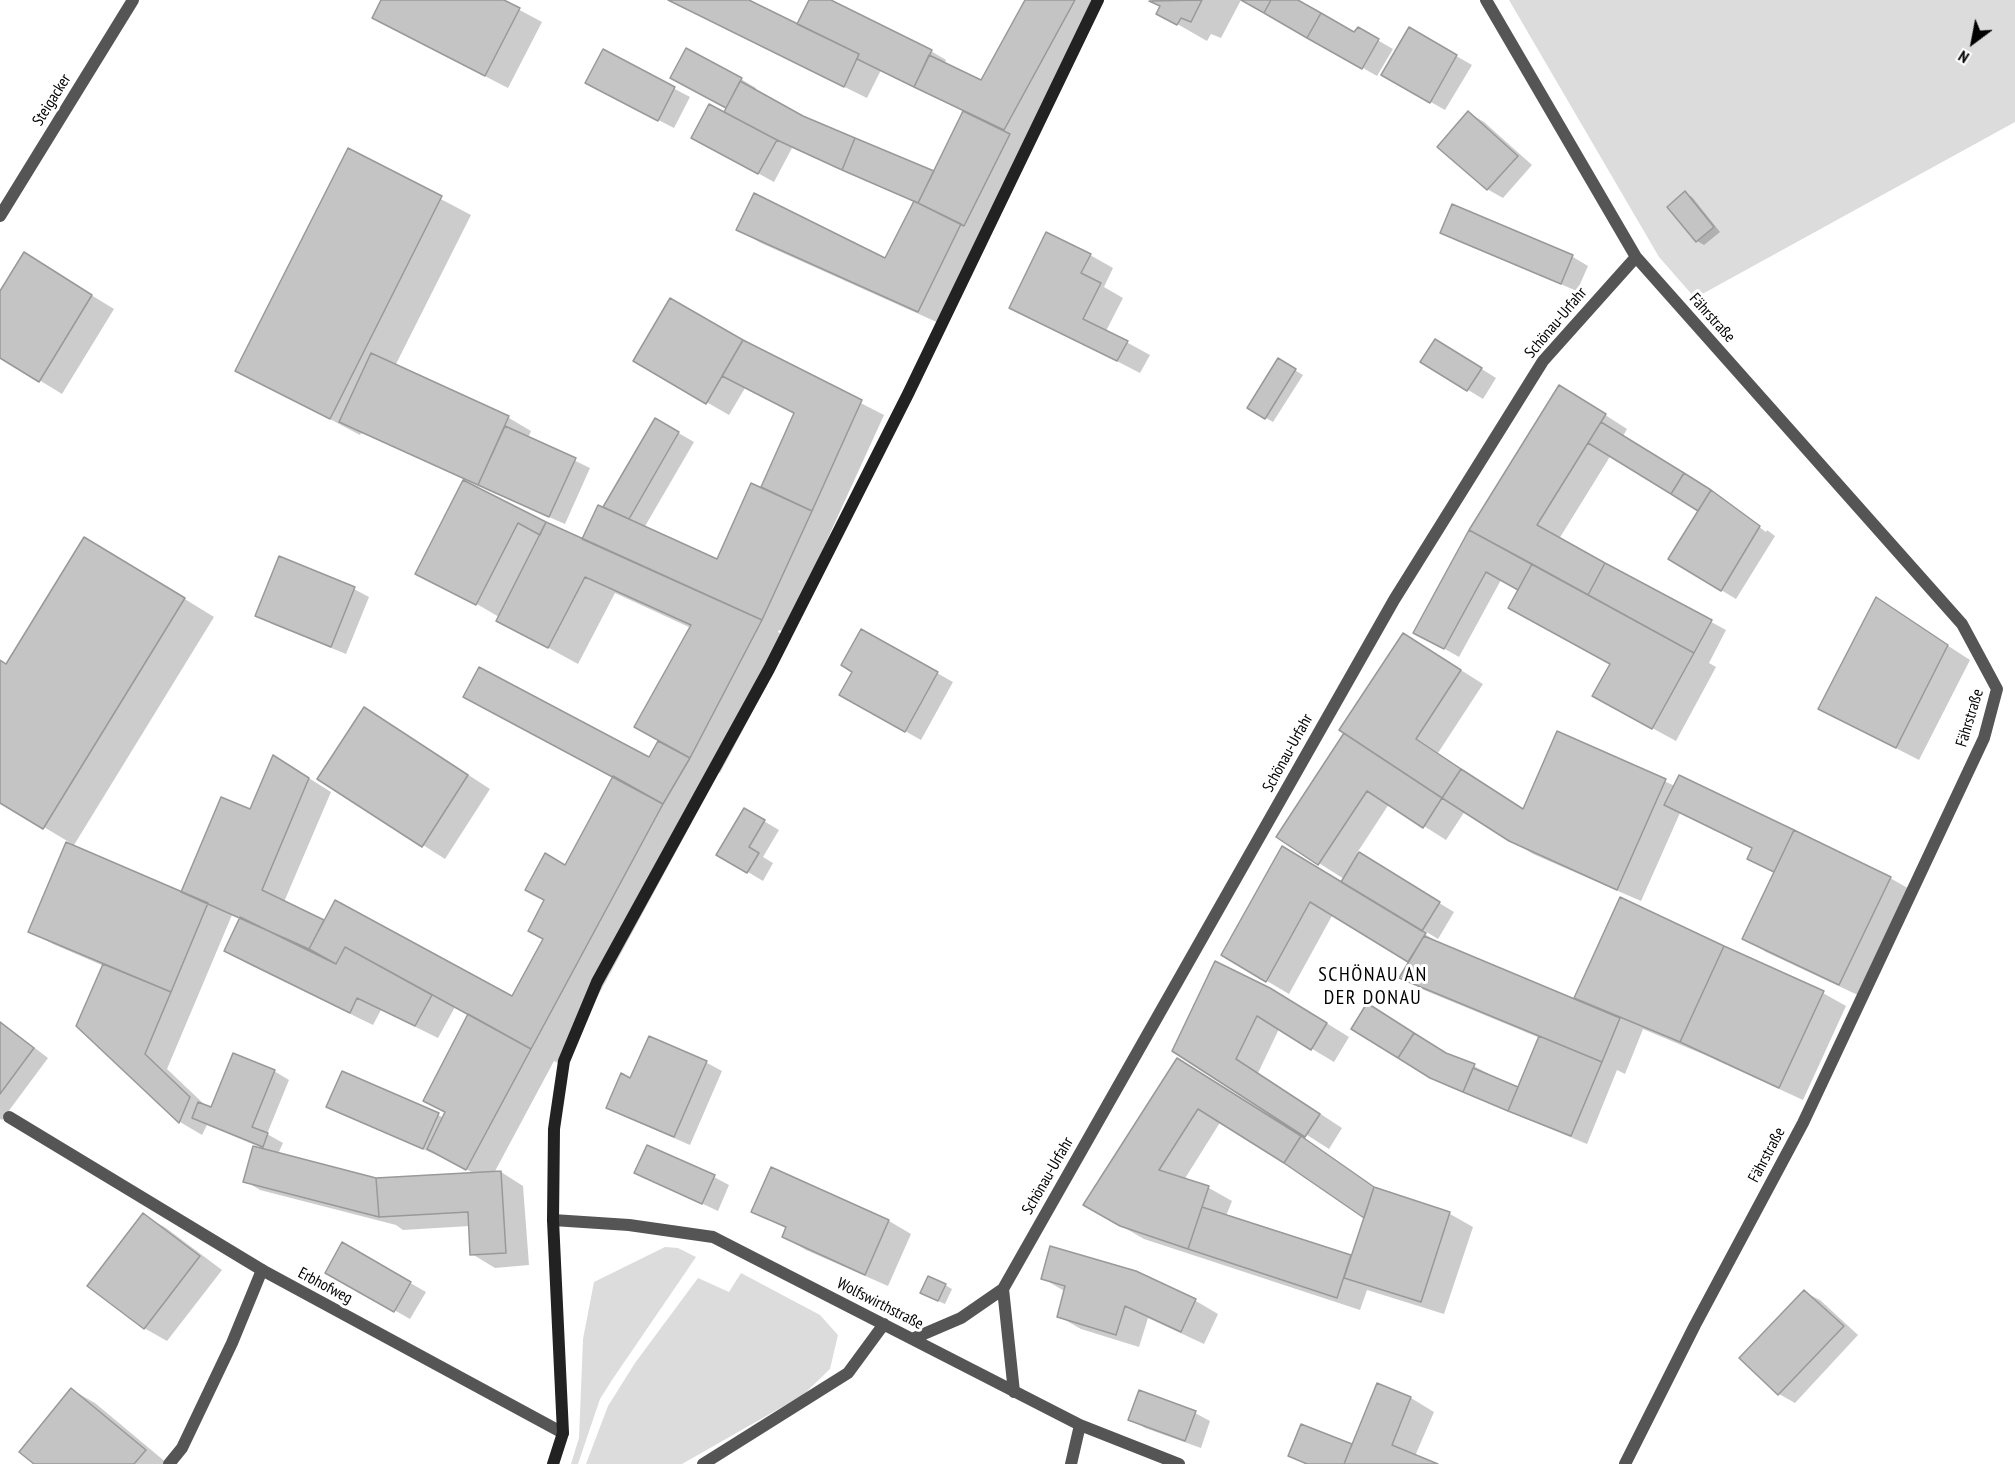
<!DOCTYPE html>
<html>
<head>
<meta charset="utf-8">
<style>
	body { margin:0 }
	#map { position:relative; width:2015px; height:1464px; overflow:hidden; background:#fff; font-family:"PT Sans Narrow",sans-serif }
	canvas { display:block }
	.north { position:absolute; left:1943px; top:12px; width:60px; height:60px; -webkit-text-stroke:4px #fff; paint-order:stroke; rotate:212deg; font-size:16px; font-weight:700; line-height:24px; text-align:center; color:#000 }
	.north::after { content:''; display:block; margin:auto; width:21px; height:27px; background:#000; clip-path:polygon(50% 0,100% 100%,50% 72%,0 100%) }
</style>
</head>
<body>
<div id="map">
<canvas width="2015" height="1464"></canvas>
<div class="north">N</div>
</div>
<script>
const c = document.querySelector('canvas').getContext('2d');
c.lineJoin = 'round';
function paint(path, color) { c.fillStyle = color; c.fill(path, 'evenodd'); }
const toPath = rows => new Path2D(rows.map(r => 'M' + r).join(''));
function strokePath(path, color, width, dash) { c.strokeStyle = color; c.lineWidth = width; c.lineCap = dash ? 'butt' : 'round'; c.setLineDash(dash || []); c.stroke(path); }
function write(font, color, halo, rows, align = 'center') {
  c.font = font + ' "PT Sans Narrow",sans-serif'; c.lineWidth = 6; c.setLineDash([]); c.textBaseline = 'middle'; c.strokeStyle = halo; c.fillStyle = color; for (const [text, x, y, turn = 0] of rows) {
    c.save(); c.translate(x, y); c.rotate((+turn || 0) * Math.PI / 180); c.textAlign = isNaN(turn) ? turn : align; if (halo) c.strokeText(text, 0, 0); c.fillText(text, 0, 0); c.restore();
  }
}
paint(toPath([
	[1509,0,2015,0,2015,122,1695,298,1659,257],
	[665,1247,678,1248,696,1257,612,1380,600,1399,578,1464,571,1464,579,1438,583,1339,594,1282],
	[741,1273,820,1315,838,1335,830,1369,803,1395,682,1464,586,1464,608,1406,635,1363,698,1278,729,1292]
]), '#dcdcdc');
paint(toPath([
	[383,0,501,0,542,22,508,88,397,31],
	[667,0,746,0,805,29,811,0,828,0,931,51,946,60,944,64,981,82,1026,0,1104,0,1027,142,941,324,761,243,738,230,886,260,915,202,792,148,774,182,708,146,728,108,687,86,686,50,741,79,756,88,755,91,803,117,934,173,965,112,881,70,867,98],
	[1151,0,1241,0,1221,38,1211,34,1207,41,1158,13,1162,6],
	[1244,0,1295,0,1355,34,1358,29,1393,49,1377,76],
	[1409,29,1472,65,1445,110,1383,75],
	[603,51,690,97,674,128,602,91],
	[1469,113,1484,122,1532,165,1503,198,1487,189],
	[348,150,471,215,395,366,509,418,531,431,528,438,590,468,565,524,485,489,486,487,363,431,363,434,361,433,360,435,237,370],
	[1685,193,1692,197,1720,232,1704,245,1697,241],
	[1453,206,1573,257,1588,266,1577,291,1457,241,1442,232],
	[1090,255,1113,268,1104,287,1123,298,1106,331,1150,355,1140,373,1011,307],
	[47,268,114,309,62,394,0,356,0,294],
	[744,343,884,415,785,632,779,630,778,632,791,639,720,773,713,770,685,818,692,822,561,1064,554,1061,494,1173,501,1172,523,1186,529,1265,495,1268,472,1254,470,1226,403,1230,396,1225,260,1190,245,1181,262,1148,207,1125,202,1135,180,1122,78,1026,104,966,53,944,30,931,182,894,251,811,296,770,331,792,284,902,325,922,513,998,545,939,566,867,650,759,671,749,672,747,691,628,615,593,578,664,498,620,499,617,470,600,469,602,417,574,464,480,479,487,478,489,591,544,604,509,656,420,694,442,644,528,717,561,761,489,795,414,745,388,729,415,635,361],
	[232,915,241,919,225,951,248,964,373,1025,381,1010,438,1038,455,1007,469,1014,425,1101,446,1113,444,1118,438,1115,328,1107,343,1115,439,1156,440,1155,475,1174,376,1180,278,1154,283,1143,267,1134,289,1080,274,1071,212,1109,207,1107,167,1069],
	[1450,349,1496,378,1483,399,1422,362],
	[1278,360,1303,375,1273,422,1249,408],
	[1582,400,1627,429,1623,436,1725,500,1725,502,1766,532,1767,530,1775,536,1736,599,1721,590,1701,510,1611,455,1559,539,1726,630,1709,663,1716,667,1676,741,1617,709,1612,664,1520,590,1501,580,1459,657,1415,632],
	[115,556,214,617,74,845,0,801,0,660,7,665],
	[354,589,369,597,346,654,272,624,257,615],
	[1876,599,1970,660,1919,760,1843,721],
	[862,631,953,682,921,740,841,695,854,671],
	[1426,648,1483,684,1438,753,1524,810,1558,733,1675,786,1890,878,1913,891,1862,997,1766,952,1744,938,1775,873,1749,858,1753,848,1680,813,1641,901,1533,854,1465,811,1446,840,1389,804,1357,853,1454,912,1438,939,1420,928,1419,931,1449,948,1574,1000,1621,899,1823,993,1846,1006,1803,1100,1705,1055,1643,1029,1625,1074,1617,1070,1587,1144,1447,1086,1431,1077,1449,1055,1474,1066,1489,1074,1488,1076,1519,1089,1540,1038,1424,990,1401,977,1410,962,1333,914,1289,994,1267,981,1283,848,1342,884,1344,879,1278,837],
	[387,722,490,789,445,859,423,845],
	[745,810,779,830,763,857,773,863,763,881,718,854],
	[1216,963,1294,1003,1349,1037,1334,1062,1279,1029,1258,1073,1342,1128,1329,1149,1174,1050],
	[0,1021,48,1058,2,1120,0,1119],
	[649,1038,707,1063,722,1071,690,1145,623,1116,608,1107,631,1080],
	[1200,1073,1323,1151,1378,1190,1450,1214,1473,1227,1444,1314,1367,1290,1360,1310,1144,1239,1085,1205],
	[1221,1121,1365,1218,1352,1257,1226,1216,1232,1201,1209,1188,1184,1180],
	[648,1147,714,1177,729,1185,718,1211,636,1173],
	[771,1169,889,1221,911,1234,888,1286,806,1250,784,1237,787,1229,753,1211],
	[144,1215,166,1228,222,1270,167,1341,144,1328],
	[342,1244,426,1292,410,1319,327,1272],
	[1135,1272,1196,1301,1218,1314,1204,1344,1148,1318,1139,1347,1081,1329,1058,1316,1066,1292,1042,1278],
	[945,1285,952,1289,945,1304,929,1297],
	[1804,1292,1820,1300,1858,1335,1795,1403,1779,1394,1742,1358],
	[1378,1385,1411,1398,1434,1412,1415,1456,1434,1464,1305,1464,1290,1455,1302,1426,1353,1446],
	[72,1390,95,1403,168,1464,36,1464],
	[1195,1413,1210,1421,1201,1448,1145,1428,1130,1419]
]), '#0003');
const building = toPath([
	[381,0,504,0,520,8,485,76,372,18,381,0],
	[668,0,749,0,859,54,844,87,668,0],
	[809,0,831,0,932,50,914,87,857,59,859,54,797,24,809,0],
	[1025,0,1075,0,1004,130,914,87,929,55,981,80,1025,0],
	[1202,0,1191,22,1181,18,1177,25,1156,14,1160,6,1149,1,1202,0],
	[1241,0,1271,0,1264,13,1241,0],
	[1271,0,1298,0,1321,13,1307,38,1264,13,1271,0],
	[1321,13,1354,32,1358,27,1379,39,1362,69,1307,38,1321,13],
	[1409,27,1457,55,1430,103,1381,75,1409,27],
	[686,48,742,78,726,108,670,78,686,48],
	[603,49,675,87,658,121,585,83,603,49],
	[740,81,803,116,855,138,842,170,777,140,724,112,740,81],
	[709,104,777,140,758,174,691,138,709,104],
	[963,111,1010,134,964,226,918,203,963,111],
	[1468,111,1518,156,1487,190,1437,147,1468,111],
	[855,138,934,171,918,203,842,170,855,138],
	[348,148,442,196,330,419,235,371,348,148],
	[1685,191,1714,227,1696,242,1667,207,1685,191],
	[754,193,885,258,914,201,961,224,918,312,736,230,754,193],
	[1452,204,1573,255,1561,284,1440,233,1452,204],
	[1046,232,1091,254,1081,273,1101,283,1083,319,1128,341,1117,361,1009,308,1046,232],
	[24,252,92,295,39,382,0,358,0,291,24,252],
	[670,298,743,340,706,404,633,361,670,298],
	[1435,339,1482,368,1467,391,1420,362,1435,339],
	[743,340,862,400,812,511,761,487,794,413,722,376,743,340],
	[371,353,509,416,478,485,339,422,371,353],
	[1278,358,1296,369,1265,419,1247,408,1278,358],
	[1559,385,1606,414,1537,525,1605,563,1588,595,1469,530,1559,385],
	[655,418,679,432,629,519,603,507,655,418],
	[1601,422,1684,473,1671,494,1588,443,1601,422],
	[505,426,576,458,549,517,478,485,505,426],
	[1684,473,1711,490,1698,511,1671,494,1684,473],
	[463,480,546,522,540,535,518,523,476,605,415,574,463,480],
	[751,483,812,511,762,620,582,539,598,505,717,559,751,483],
	[1711,490,1760,526,1721,591,1668,559,1711,490],
	[546,522,762,620,690,758,634,727,691,625,585,577,548,648,496,621,546,522],
	[1469,530,1532,564,1518,590,1486,572,1444,649,1413,633,1469,530],
	[84,537,185,598,43,829,0,803,0,660,6,664,84,537],
	[279,556,355,587,331,647,255,616,279,556],
	[1605,563,1712,620,1694,653,1588,595,1605,563],
	[1532,564,1694,653,1652,729,1592,696,1610,664,1508,608,1532,564],
	[1876,597,1948,645,1896,748,1818,709,1876,597],
	[861,629,938,672,905,732,839,695,852,672,841,665,861,629],
	[1403,633,1461,670,1416,739,1461,769,1442,798,1339,730,1403,633],
	[479,667,649,757,658,741,690,758,663,804,463,697,479,667],
	[364,707,468,775,422,847,317,779,364,707],
	[1557,731,1666,779,1617,890,1509,841,1442,798,1461,769,1523,809,1557,731],
	[1344,733,1442,798,1423,828,1367,791,1318,865,1276,837,1344,733],
	[273,755,309,778,262,890,324,920,309,949,181,892,221,797,250,809,273,755],
	[1679,775,1794,830,1774,872,1747,859,1752,848,1664,805,1679,775],
	[613,776,663,804,531,1049,345,947,336,964,309,949,335,900,512,996,543,939,528,931,544,900,525,890,545,853,565,865,613,776],
	[744,808,765,820,749,847,759,853,747,873,716,855,744,808],
	[1794,830,1891,877,1839,985,1742,939,1794,830],
	[66,842,208,903,171,992,28,932,66,842],
	[1282,846,1426,933,1408,962,1310,902,1266,982,1221,955,1282,846],
	[1359,852,1440,902,1422,931,1341,882,1359,852],
	[1620,897,1724,946,1680,1042,1574,998,1620,897],
	[240,917,336,964,345,947,432,995,415,1026,357,998,350,1013,224,951,240,917],
	[1424,936,1620,1018,1602,1062,1399,978,1424,936],
	[1724,946,1824,991,1779,1088,1680,1042,1724,946],
	[1215,961,1270,988,1327,1023,1311,1050,1257,1016,1236,1059,1320,1114,1305,1137,1172,1051,1215,961],
	[103,964,171,992,145,1054,190,1097,179,1123,76,1026,103,964],
	[1367,1003,1414,1033,1398,1058,1351,1029,1367,1003],
	[468,1014,531,1049,466,1170,427,1149,445,1112,423,1101,468,1014],
	[0,1022,34,1048,0,1094,0,1022],
	[1414,1033,1446,1053,1475,1064,1463,1092,1430,1078,1398,1058,1414,1033],
	[649,1036,707,1061,674,1137,606,1108,621,1073,630,1078,649,1036],
	[1539,1036,1602,1062,1571,1136,1508,1111,1539,1036],
	[233,1053,275,1070,252,1127,268,1133,263,1147,192,1118,198,1102,211,1107,233,1053],
	[1177,1058,1301,1136,1284,1163,1198,1109,1159,1170,1209,1186,1188,1249,1120,1226,1083,1205,1177,1058],
	[1473,1068,1518,1087,1508,1111,1463,1092,1473,1068],
	[342,1071,439,1113,423,1149,326,1107,342,1071],
	[1301,1136,1374,1187,1364,1218,1284,1163,1301,1136],
	[647,1145,715,1175,702,1204,634,1173,647,1145],
	[253,1146,376,1178,379,1217,243,1182,253,1146],
	[771,1167,889,1220,865,1275,782,1237,786,1227,751,1212,771,1167],
	[501,1171,506,1253,470,1255,468,1212,379,1217,376,1178,501,1171],
	[1374,1187,1450,1212,1421,1302,1344,1278,1374,1187],
	[1202,1207,1351,1255,1337,1298,1188,1249,1202,1207],
	[143,1213,200,1256,144,1329,87,1286,143,1213],
	[342,1242,411,1282,394,1312,325,1273,342,1242],
	[1050,1246,1136,1271,1196,1299,1181,1332,1125,1306,1116,1335,1057,1317,1065,1286,1041,1279,1050,1246],
	[928,1276,946,1284,938,1301,920,1293,928,1276],
	[1804,1290,1844,1326,1778,1395,1739,1358,1804,1290],
	[1377,1383,1411,1397,1392,1445,1438,1464,1344,1464,1377,1383],
	[71,1388,146,1450,134,1464,34,1464,19,1452,71,1388],
	[1139,1390,1196,1411,1185,1441,1128,1420,1139,1390],
	[1301,1424,1352,1444,1344,1464,1307,1464,1288,1456,1301,1424]
]);
paint(building, '#c4c4c4');
strokePath(building, '#999', 1.5);
strokePath(toPath([
	[9,1117,262,1270]
]), '#555', 12);
strokePath(toPath([
	[1486,0,1636,257,1962,624,1997,689,1984,738,1803,1123,1695,1325,1625,1464],
	[0,216,133,0],
	[553,1220,629,1225,713,1237,1080,1425,1179,1464],
	[1003,1289,1014,1392],
	[912,1339,961,1318,1003,1289,1394,600,1543,361,1636,257],
	[169,1464,182,1448,232,1343,262,1270,563,1433],
	[703,1464,848,1373,884,1324],
	[1071,1464,1080,1425]
]), '#555', 12);
strokePath(toPath([
	[553,1464,563,1433,553,1220,554,1129,564,1061,597,982,769,669,908,394,1098,0]
]), '#222', 12);
write('16px', '#000', '#fff', [
	["Steigacker",52,100,-58],
	["Fährstraße",1712,318,48],
	["Schönau-Urfahr",1556,323,-50],
	["Fährstraße",1970,718,-73],
	["Schönau-Urfahr",1288,753,-61],
	["Fährstraße",1767,1155,-62],
	["Schönau-Urfahr",1048,1176,-60],
	["Erbhofweg",325,1286,28],
	["Wolfswirthstraße",880,1304,27]
]);
c.letterSpacing = '1.5px';
write('20px', '#000', '#fff', [
	["SCHÖNAU AN",1373,975],
	["DER DONAU",1373,998]
]);
c.letterSpacing = '0px';
</script>
</body>
</html>
